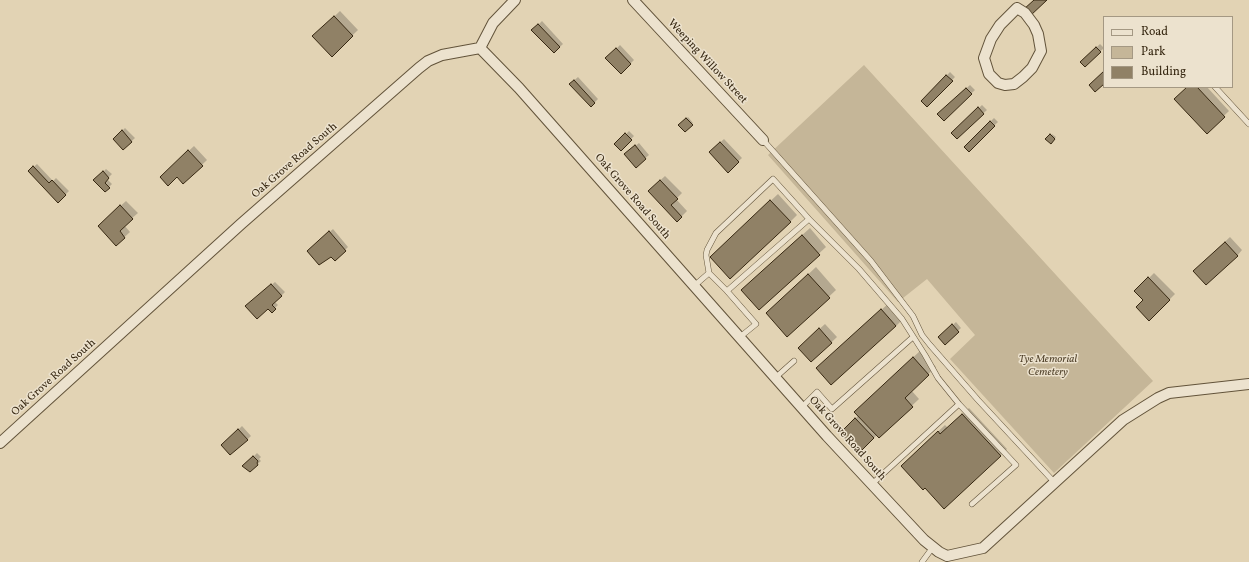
<!DOCTYPE html>
<html>
<head>
<meta charset="utf-8">
<style>
	body { margin:0 }
	#map { position:relative; width:1249px; height:562px; overflow:hidden; background:#e2d3b4; font-family:Vollkorn,serif }
	canvas { display:block }
	.legend { position:absolute; left:1103px; top:16px; width:130px; height:72px; box-sizing:border-box; background:#ece2ce; border:1px solid #a49883; margin:0; padding:5px 7px; list-style:none; font-size:12px; color:#372812 }
	.legend li { display:flex; align-items:center; gap:8px; height:20px }
	.legend b { width:20px; border:1px solid #a49883 }
</style>
</head>
<body>
<div id="map">
<canvas width="1249" height="562"></canvas>
<ul class="legend">
<li><b style="height:5px;background:#ece2ce"></b>Road</li>
<li><b style="height:11px;background:#c5b698"></b>Park</li>
<li><b style="height:11px;background:#908166"></b>Building</li>
</ul>
</div>
<script>
const c = document.querySelector('canvas').getContext('2d');
c.lineJoin = 'round';
function paint(path, color) { c.fillStyle = color; c.fill(path, 'evenodd'); }
const toPath = rows => new Path2D(rows.map(r => 'M' + r).join(''));
function strokePath(path, color, width, dash) { c.strokeStyle = color; c.lineWidth = width; c.lineCap = dash ? 'butt' : 'round'; c.setLineDash(dash || []); c.stroke(path); }
function write(font, color, halo, rows, align = 'center') {
  c.font = font + ' Vollkorn,serif'; c.lineWidth = 3; c.setLineDash([]); c.textBaseline = 'middle'; c.strokeStyle = halo; c.fillStyle = color; for (const [text, x, y, turn = 0] of rows) {
    c.save(); c.translate(x, y); c.rotate((+turn || 0) * Math.PI / 180); c.textAlign = isNaN(turn) ? turn : align; if (halo) c.strokeText(text, 0, 0); c.fillText(text, 0, 0); c.restore();
  }
}
paint(toPath([
	[864,65,1153,381,1054,473,950,359,975,335,927,279,898,302,768,155]
]), '#c5b698');
paint(toPath([
	[340,11,358,30,332,55,319,31],
	[542,21,563,44,554,52,533,30],
	[1100,44,1104,48,1085,66,1081,62],
	[620,45,634,60,621,73,607,58],
	[950,72,955,77,927,106,922,101],
	[578,77,598,99,591,106,570,84],
	[970,85,975,90,944,120,939,114],
	[1188,87,1207,87,1229,111,1207,132],
	[982,105,987,110,957,137,953,133],
	[688,117,693,123,685,130,680,125],
	[994,118,998,122,969,150,965,147],
	[125,128,135,138,123,149,114,139],
	[629,131,634,136,621,149,616,144],
	[1052,134,1056,137,1051,143,1047,139],
	[724,139,742,158,728,171,710,152],
	[639,143,649,155,636,166,629,151],
	[194,146,207,160,183,183,177,176,161,177],
	[37,164,53,181,56,178,69,191,58,202,29,171],
	[106,169,112,174,107,179,112,184,105,191,95,180],
	[665,176,682,193,676,199,687,211,677,221,649,191],
	[778,194,797,215,790,222,718,250],
	[126,201,138,213,124,225,130,232,116,245,104,221],
	[810,228,826,247,759,309,749,283],
	[333,229,348,247,345,250,331,255,311,248],
	[1230,237,1242,250,1237,256,1199,266],
	[816,267,836,290,788,335,767,313],
	[1154,273,1175,294,1149,320,1144,300,1136,291],
	[275,282,285,292,275,302,278,305,272,311,268,307,250,303],
	[889,303,903,319,896,326,824,361],
	[956,322,961,328,945,343,940,337],
	[825,324,837,337,812,361,804,343],
	[920,351,936,367,911,390,919,399,879,437,877,435,859,452,841,433,859,415,862,405],
	[969,408,1007,449,1000,456,909,459,945,425,948,428],
	[242,426,251,436,234,452,223,445],
	[257,453,261,457,259,459,261,461,250,471,244,466]
]), '#0003');
const building = toPath([
	[1034,0,1047,0,1030,16,1024,9,1034,0],
	[334,16,353,36,332,57,312,36,334,16],
	[538,24,560,47,554,53,531,30,538,24],
	[1096,47,1101,52,1085,67,1080,62,1096,47],
	[616,48,631,64,621,74,605,58,616,48],
	[1104,71,1104,84,1095,92,1089,85,1104,71],
	[946,75,953,81,927,107,921,101,946,75],
	[574,80,595,103,591,107,569,84,574,80],
	[1187,87,1197,87,1225,117,1207,134,1174,99,1187,87],
	[966,88,972,94,944,121,937,114,966,88],
	[978,107,984,114,957,139,951,133,978,107],
	[686,118,693,125,685,132,678,125,686,118],
	[990,121,995,126,969,152,964,147,990,121],
	[122,130,132,142,123,150,113,139,122,130],
	[625,133,632,140,621,151,614,144,625,133],
	[1050,134,1055,139,1051,144,1045,139,1050,134],
	[720,142,739,162,728,173,709,152,720,142],
	[635,145,646,159,636,168,624,154,635,145],
	[188,150,203,166,183,184,177,177,168,186,160,177,188,150],
	[33,166,49,183,52,180,66,195,58,203,28,171,33,166],
	[103,171,109,178,105,183,110,188,105,192,93,180,103,171],
	[660,180,678,199,671,205,682,217,677,222,648,191,660,180],
	[770,200,791,222,730,279,710,257,770,200],
	[120,205,133,219,120,231,125,238,116,246,98,226,120,205],
	[329,231,346,251,335,261,331,257,319,265,307,251,329,231],
	[802,235,820,255,759,310,741,290,802,235],
	[1225,242,1238,256,1206,285,1193,271,1225,242],
	[808,274,830,298,787,337,766,313,808,274],
	[1148,277,1170,300,1149,321,1136,307,1143,300,1134,291,1148,277],
	[271,284,282,296,272,305,276,309,272,313,268,309,257,319,245,306,271,284],
	[881,309,896,326,831,385,816,368,881,309],
	[952,324,959,332,945,345,938,337,952,324],
	[819,328,832,343,811,362,798,348,819,328],
	[913,357,929,375,905,398,913,407,879,438,854,412,913,357],
	[962,414,1001,456,944,509,925,488,923,490,901,466,938,431,940,434,962,414],
	[855,418,874,438,859,453,840,433,855,418],
	[238,429,248,440,230,455,221,445,238,429],
	[253,456,258,461,257,463,258,465,250,472,242,466,253,456]
]);
paint(building, '#908166');
strokePath(building, '#372812', 1);
const lane = toPath([
	[1215,87,1249,124],
	[763,140,871,261,913,316,922,335,930,345,978,400,1055,483],
	[709,273,727,291],
	[694,286,709,273,706,255,707,250,716,233,773,179,809,219,859,269,902,319,925,355,938,378,959,404],
	[740,337,756,324,727,291,809,219],
	[775,378,794,361],
	[802,407,817,392,832,409,913,337],
	[872,484,959,404,1016,465,972,504],
	[922,562,933,547]
]);
const street = toPath([
	[633,0,763,140],
	[1017,8,1025,13,1034,25,1038,34,1041,51,1032,68,1023,77,1014,84,1005,85,998,83,989,74,984,58,991,39,1000,25,1017,8],
	[480,48,493,23,515,0],
	[0,443,241,224,419,68,428,61,442,55,480,48,519,88,827,436,924,540,939,552,947,556,983,548,1123,420,1158,398,1169,393,1249,384]
]);
strokePath(lane, '#62533a', 6);
strokePath(street, '#62533a', 12);
strokePath(lane, '#ece2ce', 5);
strokePath(street, '#ece2ce', 10);
write('11px', '#372812', '#ece2ce', [
	["Weeping Willow Street",707,62,47],
	["Oak Grove Road South",295,161,-41],
	["Oak Grove Road South",632,197,49],
	["Oak Grove Road South",54,378,-42],
	["Oak Grove Road South",847,439,48]
]);
write('italic 11px', '#53442d', '#ece2ce', [
	["Tye Memorial",1048,360],
	["Cemetery",1048,373]
]);
</script>
</body>
</html>
